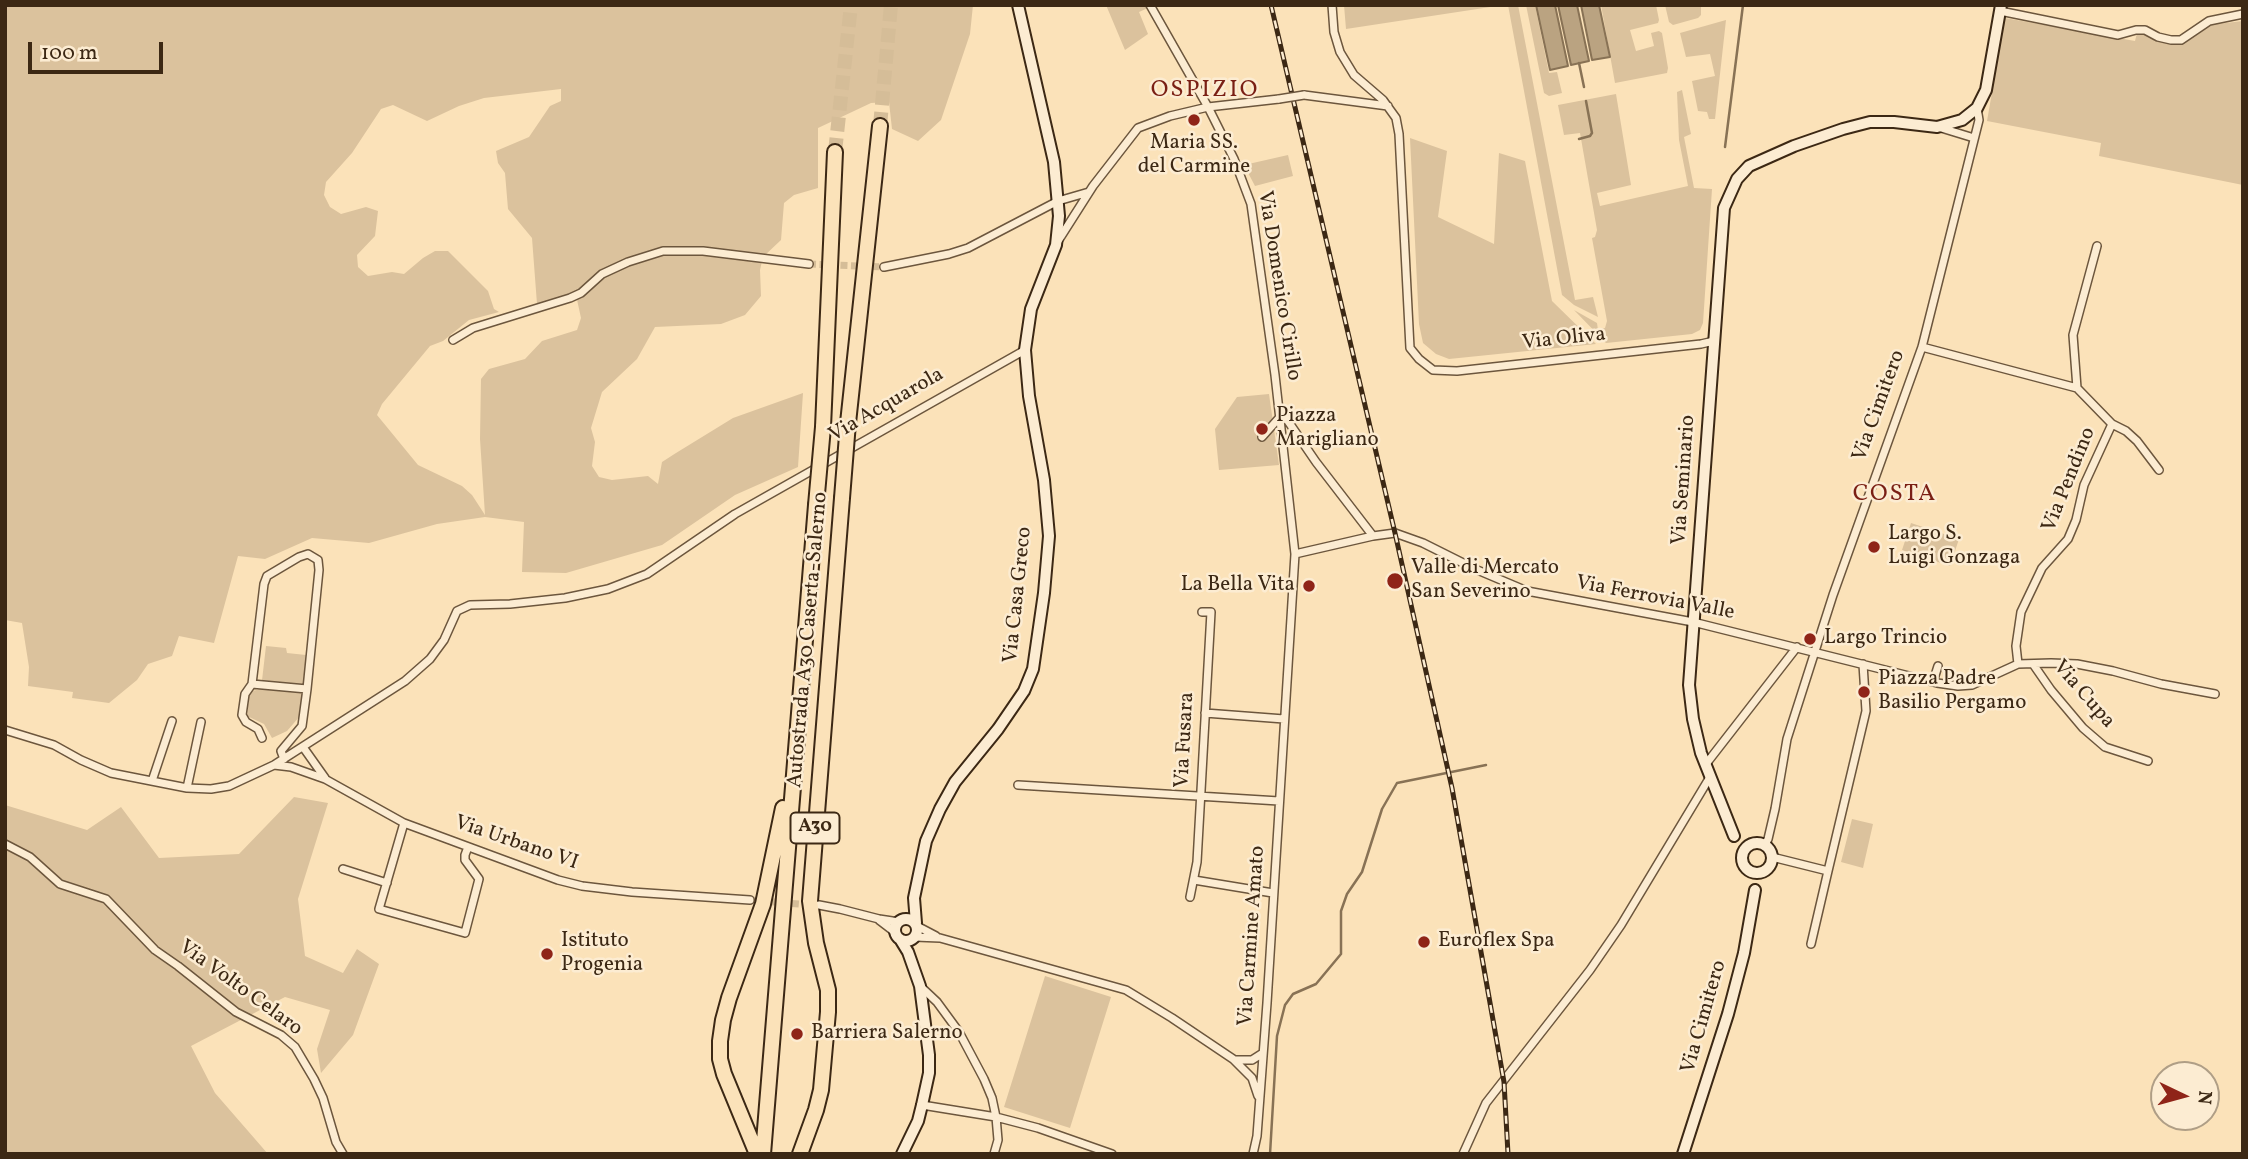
<!DOCTYPE html>
<html>
<head>
<meta charset="utf-8">
<style>
	body { margin:0 }
	#map { position:relative; width:2248px; height:1159px; overflow:hidden; background:#fbe2b9; font-family:Vollkorn,serif }
	canvas { display:block }
	.frame { position:absolute; inset:0; border:7px solid #3c2814; pointer-events:none }
	.north { position:absolute; left:2150px; top:1061px; width:70px; height:70px; box-sizing:border-box; background:#fcecd2; border:2px solid #af9e86; border-radius:50%; rotate:95deg; font-size:19px; font-weight:700; line-height:28px; text-align:center; color:#3c2814 }
	.north::after { content:''; display:block; margin:auto; width:24px; height:32px; background:#8f2418; clip-path:polygon(50% 0,100% 100%,50% 72%,0 100%) }
	.scale { position:absolute; left:28px; top:42px; width:135px; height:32px; box-sizing:border-box; border:4px solid #3c2814; border-top:0; padding-left:9px; font-size:21px; line-height:24px; white-space:nowrap; color:#3c2814; -webkit-text-stroke:5px #fcecd2; paint-order:stroke }
</style>
</head>
<body>
<div id="map">
<canvas width="2248" height="1159"></canvas>
<div class="frame"></div>
<div class="north">N</div>
<div class="scale">100 m</div>
</div>
<script>
const c = document.querySelector('canvas').getContext('2d');
c.lineJoin = 'round';
function paint(path, color) { c.fillStyle = color; c.fill(path, 'evenodd'); }
const toPath = rows => new Path2D(rows.map(r => 'M' + r).join(''));
function strokePath(path, color, width, dash) { c.strokeStyle = color; c.lineWidth = width; c.lineCap = dash ? 'butt' : 'round'; c.setLineDash(dash || []); c.stroke(path); }
function write(font, color, halo, rows, align = 'center') {
  c.font = font + ' Vollkorn,serif'; c.lineWidth = 5; c.setLineDash([]); c.textBaseline = 'middle'; c.strokeStyle = halo; c.fillStyle = color; for (const [text, x, y, turn = 0] of rows) {
    c.save(); c.translate(x, y); c.rotate((+turn || 0) * Math.PI / 180); c.textAlign = isNaN(turn) ? turn : align; if (halo) c.strokeText(text, 0, 0); c.fillText(text, 0, 0); c.restore();
  }
}
paint(toPath([
	[5,5,973,5,970,34,941,120,918,141,892,129,889,102,871,103,818,128,818,188,794,195,784,203,781,240,763,257,760,270,761,296,745,315,721,324,655,327,637,359,602,392,591,428,595,442,592,466,599,477,612,480,648,476,658,484,662,462,676,453,733,418,803,393,798,467,735,495,662,545,566,573,522,572,524,522,485,517,437,524,369,543,312,538,265,559,238,556,214,643,179,636,172,656,148,664,137,680,109,703,72,698,73,692,28,686,29,667,22,623,5,620],
	[561,89,561,101,550,106,529,137,496,151,498,163,505,173,508,209,532,238,537,304,562,303,571,294,576,295,581,318,577,330,542,341,525,359,489,369,481,379,480,439,485,515,472,495,462,486,418,465,377,415,382,404,430,346,443,341,469,320,499,312,494,309,488,291,448,251,435,251,423,258,404,274,392,272,368,276,358,267,357,255,375,236,378,211,366,207,341,214,330,207,324,195,326,182,352,153,381,109,393,105,427,121,459,106,484,98],
	[1106,5,1146,5,1148,8,1139,12,1148,34,1125,50],
	[1344,5,1496,5,1497,6,1346,29],
	[1508,5,1518,5,1575,300,1593,297,1598,317,1574,305,1562,295],
	[1526,5,1535,5,1549,73,1557,72,1562,93,1549,96,1544,93],
	[1601,5,1656,5,1659,20,1658,23,1630,30,1636,51,1654,46,1651,33,1659,31,1662,33,1668,68,1667,73,1615,83],
	[1665,5,1701,5,1701,15,1698,18,1673,25,1669,22],
	[2005,18,2135,41,2137,33,2154,36,2154,41,2168,43,2183,43,2208,25,2243,21,2243,185,2099,156,2101,143,1987,121],
	[1726,20,1715,119,1709,119,1707,112,1698,111,1692,81,1715,76,1710,54,1686,57,1680,33],
	[1682,90,1691,134,1684,137,1694,188,1712,189,1703,323,1700,330,1692,334,1606,343,1574,310,1597,323,1598,330,1605,328,1607,321,1592,238,1595,237,1597,230,1580,133,1564,135,1558,105,1616,94,1631,185,1597,193,1600,206,1688,186,1679,140,1677,92],
	[1410,138,1447,151,1438,217,1494,244,1499,153,1525,161,1552,301,1596,344,1449,359,1436,354,1423,343,1419,324],
	[1288,155,1293,176,1255,186,1244,165],
	[1269,394,1279,465,1219,470,1215,429,1237,397],
	[1911,523,1959,539,1950,566,1902,550],
	[266,646,286,648,287,653,306,655,300,716,287,731,272,738,264,724,247,716,249,696,252,691,261,689],
	[294,797,328,803,298,899,305,956,343,973,357,949,379,964,353,1035,321,1073,317,1049,330,1010,285,997,191,1046,215,1093,268,1154,5,1154,5,805,87,830,121,807,159,858,239,854],
	[1852,819,1873,824,1863,868,1841,862],
	[1045,976,1111,997,1070,1128,1004,1107]
]), '#dbc29d');
const water = toPath([
	[1536,5,1555,5,1568,66,1550,70,1536,5],
	[1558,5,1577,5,1589,61,1571,65,1558,5],
	[1581,5,1599,5,1610,57,1592,60,1581,5]
]);
paint(water, '#baa381');
strokePath(water, '#887255', 2);
strokePath(toPath([
	[1579,63,1584,87],
	[1579,139,1590,136,1592,133,1586,101],
	[1725,147,1743,5],
	[1270,1154,1277,1036,1285,1005,1293,994,1316,984,1341,954,1341,911,1347,894,1362,872,1382,809,1397,783,1486,765]
]), '#887255', 2.5);
strokePath(toPath([
	[809,264,884,267],
	[750,900,811,905]
]), '#d5bd98', 7, [7, 3.5]);
strokePath(toPath([
	[880,126,891,5],
	[835,152,851,5]
]), '#d5bd98', 14, [14, 7]);
const street = toPath([
	[1150,5,1208,107,1234,159,1251,204,1275,375,1295,554,1267,1003,1257,1136,1253,1154],
	[1332,5,1334,32,1340,52,1354,75,1383,100,1396,118,1399,134,1410,348,1419,359,1433,370,1457,371,1701,344,1714,341],
	[2000,11,2118,35,2136,30,2145,30,2158,37,2171,40,2181,40,2209,21,2243,14],
	[1304,95,1388,106],
	[1938,127,1974,138],
	[1058,241,1093,186,1138,128,1170,116,1208,107,1279,99],
	[884,267,949,254,968,248,1058,201,1089,192],
	[453,340,473,328,570,298,581,293,602,274,628,262,663,251,703,251,809,264],
	[1922,347,2077,388,2112,424,2084,485,2076,520,2068,539,2042,568,2021,612,2016,646,2018,664],
	[2077,388,2073,335,2097,246],
	[1279,408,1316,462,1373,536],
	[2112,424,2126,431,2137,441,2159,470],
	[1262,437,1279,418],
	[1295,554,1373,536,1395,533,1423,543,1475,569,1527,591,1693,622,1937,683,1958,686,1972,685,2018,664,2051,663,2077,664,2113,671,2161,684,2215,694],
	[2033,664,2051,690,2083,728,2105,747,2148,761],
	[1933,682,1938,666],
	[252,684,245,694,242,715,246,722,258,729,262,738],
	[1205,713,1284,719],
	[5,730,54,745,81,760,111,773,187,788,211,789,229,786,274,765,405,681,430,659,444,640,457,611,470,605,510,604,565,598,608,589,647,574,735,514,1025,350],
	[303,747,325,778],
	[284,759,281,751,302,726,307,689,319,570,318,560,308,554,299,557,267,576,264,584,252,684,307,689],
	[1706,764,1797,647],
	[274,765,291,767,325,779,404,823,558,880,582,886,632,892,750,900],
	[152,781,172,721],
	[1018,785,1279,801],
	[187,788,201,722],
	[404,823,379,909,465,933,479,879,465,860,465,855,468,847],
	[5,844,30,857,60,884,106,899,155,950,178,966,236,1012,281,1035,295,1047,314,1079,323,1098,336,1142,343,1154],
	[1765,845,1768,839,1775,809,1787,739,1833,595,1922,347,1979,120,1977,108],
	[1772,857,1828,871,1866,711,1863,664],
	[343,869,387,883],
	[1194,880,1273,893],
	[1190,897,1197,862,1211,612,1202,612],
	[819,905,840,909,879,919,899,922],
	[879,920,896,933],
	[917,926,936,936],
	[915,937,940,938,1126,990,1172,1018,1233,1059,1252,1078,1258,1096],
	[1811,944,1828,871],
	[920,986,937,1002,959,1032,984,1079,992,1098,996,1117,998,1140,994,1154],
	[1235,1060,1252,1060,1263,1053],
	[922,1105,996,1117,1038,1128,1112,1154],
	[1463,1154,1486,1103,1590,970,1621,925,1710,777]
]);
const secondary = toPath([
	[1734,836,1701,753,1693,719,1689,685,1724,208,1737,179,1749,166,1794,146,1843,129,1870,122,1894,122,1937,127,1962,120,1977,108,1986,90,2001,5],
	'1742 858a15 15 0 1 1 30 0a15 15 0 1 1-30 0Z',
	'895 930a11 11 0 1 1 22 0a11 11 0 1 1-22 0Z',
	[916,923,914,898,926,841,940,809,955,782,998,729,1024,691,1033,669,1044,593,1049,536,1044,480,1029,396,1025,350,1031,309,1056,245,1059,216,1054,162,1018,5],
	[900,939,908,952,920,986,929,1055,929,1073,922,1105,918,1121,902,1154],
	[1683,1154,1728,1014,1744,953,1755,890]
]);
const highway = toPath([
	[848,423,880,126],
	[823,427,835,152],
	[757,1154,724,1074,720,1059,720,1041,723,1020,729,998,763,904,783,808],
	[763,1154,816,505],
	[800,1154,816,1110,821,1090,828,1012,828,990,816,943,810,901,842,498]
]);
strokePath(street, '#6c563d', 10);
strokePath(secondary, '#3c2814', 14);
strokePath(highway, '#3c2814', 18);
strokePath(street, '#fcecd2', 7);
strokePath(secondary, '#fcecd2', 10);
strokePath(highway, '#fbe2b9', 14);
const rail = toPath([
	[1271,5,1395,533,1452,788,1504,1082,1508,1154]
]);
strokePath(rail, '#3c2814', 5);
strokePath(rail, '#fcecd2', 2.5, [8]);
const streetBridge = toPath([
	[1279,99,1304,95]
]);
const highwayBridge = toPath([
	[842,498,848,423],
	[816,505,823,427]
]);
strokePath(streetBridge, '#6c563d', 10, []);
strokePath(highwayBridge, '#3c2814', 18, []);
strokePath(streetBridge, '#fcecd2', 7);
strokePath(highwayBridge, '#fbe2b9', 14);
for (const [x, y, r, color] of [
	[1194,120,7,"#8f2418"],
	[1262,429,7,"#8f2418"],
	[1874,547,7,"#8f2418"],
	[1395,581,9,"#8f2418"],
	[1309,586,7,"#8f2418"],
	[1810,639,7,"#8f2418"],
	[1864,692,7,"#8f2418"],
	[1424,942,7,"#8f2418"],
	[547,954,7,"#8f2418"],
	[797,1034,7,"#8f2418"]
]) { const dot = new Path2D(); dot.arc(x, y, r, 0, 2 * Math.PI); c.fillStyle = color; c.fill(dot); strokePath(dot, '#fcecd2', 2.5); }
for (const [x, y, w] of [
	[815,828,49]
]) { const box = new Path2D(); box.roundRect(x - w / 2, y - 15.5, w, 31, 5); c.fillStyle = '#fcecd2'; c.fill(box); strokePath(box, '#3c2814', 2); }
write('bold 19px', '#3c2814', null, [
	["A30",815,828]
]);
write('21px', '#3c2814', '#fcecd2', [
	["Maria SS.",1194,144,"center"],
	["del Carmine",1194,168,"center"],
	["Piazza",1276,417],
	["Marigliano",1276,441],
	["Largo S.",1888,535],
	["Luigi Gonzaga",1888,559],
	["Valle di Mercato",1411,569],
	["San Severino",1411,593],
	["La Bella Vita",1295,586,"right"],
	["Largo Trincio",1824,639],
	["Piazza Padre",1878,680],
	["Basilio Pergamo",1878,704],
	["Istituto",561,942],
	["Progenia",561,966],
	["Euroflex Spa",1438,942],
	["Barriera Salerno",811,1034]
], 'left');
write('21px', '#3c2814', '#fcecd2', [
	["Via Domenico Cirillo",1278,286,81],
	["Via Oliva",1564,340,-6],
	["Via Acquarola",887,406,-30],
	["Via Cimitero",1880,406,-70],
	["Via Seminario",1685,480,-86],
	["Via Pendino",2070,480,-68],
	["Via Casa Greco",1019,595,-84],
	["Via Ferrovia Valle",1655,599,11],
	["Autostrada A30 Caserta-Salerno",809,640,-85],
	["Via Cupa",2083,695,49],
	["Via Fusara",1186,740,-87],
	["Via Urbano VI",516,844,19],
	["Via Carmine Amato",1253,936,-86],
	["Via Volto Celaro",240,989,36],
	["Via Cimitero",1705,1017,-74]
]);
c.letterSpacing = '2px';
write('24px', '#7a1f14', '#fcecd2', [
	["OSPIZIO",1205,92],
	["COSTA",1895,496]
]);
c.letterSpacing = '0px';
</script>
</body>
</html>
